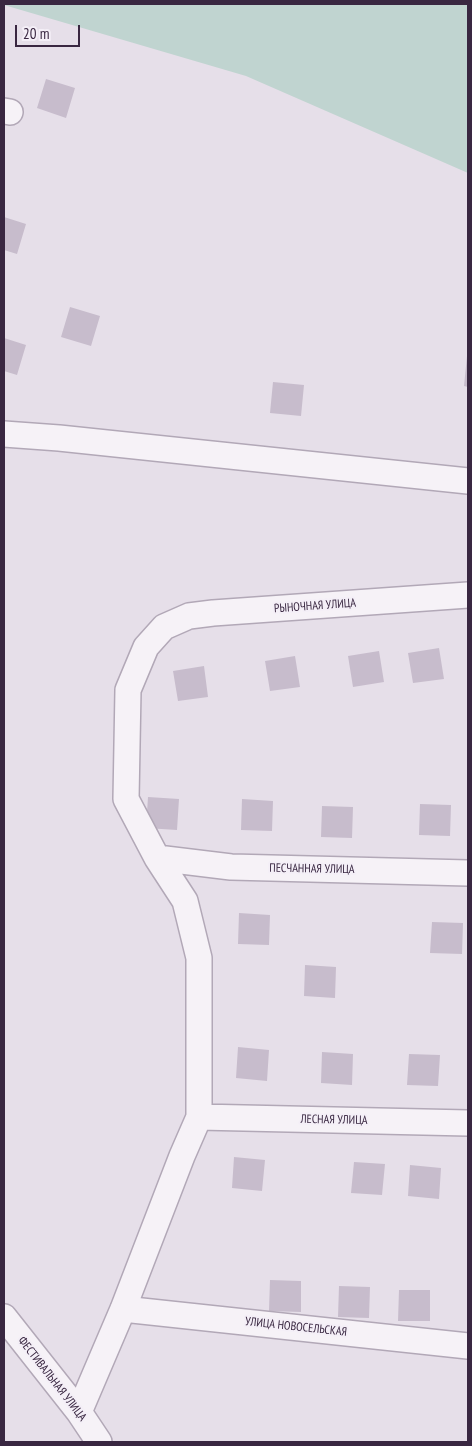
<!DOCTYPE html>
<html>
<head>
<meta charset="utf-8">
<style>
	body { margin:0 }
	#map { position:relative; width:472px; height:1446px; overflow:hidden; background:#e6dfe9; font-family:"PT Sans Narrow",sans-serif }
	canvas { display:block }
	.frame { position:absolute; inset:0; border:5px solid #392741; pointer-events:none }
	.scale { position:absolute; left:15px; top:25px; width:65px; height:22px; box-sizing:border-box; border:2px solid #392741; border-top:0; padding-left:6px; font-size:15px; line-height:18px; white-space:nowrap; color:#392741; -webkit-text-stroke:4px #f4eff7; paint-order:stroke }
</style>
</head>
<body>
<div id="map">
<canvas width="472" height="1446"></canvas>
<div class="frame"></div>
<div class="scale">20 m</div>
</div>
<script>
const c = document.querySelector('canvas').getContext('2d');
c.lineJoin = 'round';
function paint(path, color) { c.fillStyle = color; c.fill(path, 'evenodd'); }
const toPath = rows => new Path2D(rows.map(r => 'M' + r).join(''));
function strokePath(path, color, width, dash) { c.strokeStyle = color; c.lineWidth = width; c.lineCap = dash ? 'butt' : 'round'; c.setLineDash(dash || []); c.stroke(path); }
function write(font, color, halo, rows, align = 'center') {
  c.font = font + ' "PT Sans Narrow",sans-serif'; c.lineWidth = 4; c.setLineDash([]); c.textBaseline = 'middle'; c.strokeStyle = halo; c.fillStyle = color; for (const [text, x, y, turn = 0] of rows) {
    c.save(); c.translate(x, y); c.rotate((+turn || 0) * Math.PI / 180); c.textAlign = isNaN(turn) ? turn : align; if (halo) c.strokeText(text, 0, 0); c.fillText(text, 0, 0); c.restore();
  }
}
paint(toPath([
	[4,4,468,4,468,173,246,76,4,5]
]), '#c0d4d0');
paint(toPath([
	[46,79,75,88,66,118,37,108],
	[4,217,26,224,17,254,4,250],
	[70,307,100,316,91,346,61,337],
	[4,338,26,345,17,375,4,371],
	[467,356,468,356,468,387,464,386],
	[273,382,304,385,301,416,270,413],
	[439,648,444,679,413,683,408,653],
	[379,651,384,682,353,687,348,656],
	[295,656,300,687,270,691,265,661],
	[204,666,208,697,178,701,173,671],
	[148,797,179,799,177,830,146,828],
	[242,799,273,801,272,831,241,830],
	[420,804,451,805,450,836,419,835],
	[322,806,353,807,352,838,321,837],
	[239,913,270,915,269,945,238,944],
	[432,922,463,923,462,954,430,953],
	[305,965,336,967,335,998,304,996],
	[238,1047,269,1050,267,1081,236,1078],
	[322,1052,353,1054,352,1085,321,1083],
	[409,1054,440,1055,438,1086,407,1085],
	[234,1157,265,1160,262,1191,232,1188],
	[354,1162,385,1164,382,1195,351,1193],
	[410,1165,441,1168,439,1199,408,1196],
	[270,1280,301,1281,301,1312,269,1311],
	[339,1286,370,1287,369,1318,338,1317],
	[399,1290,430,1290,430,1321,398,1321]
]), '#c7bccc');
const minor = toPath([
	[4,111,10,112],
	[4,434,59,438,468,481],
	[157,858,231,867,468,873],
	[199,1117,468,1123],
	[123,1309,468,1346],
	[4,1317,79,1412,99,1442],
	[79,1412,123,1309,182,1156,199,1117,199,958,185,901,157,858,126,799,128,690,146,647,164,627,189,616,213,613,468,595]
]);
strokePath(minor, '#b2a8b7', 28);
strokePath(minor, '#f6f2f7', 25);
write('12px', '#392741', '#f4eff7', [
	["РЫНОЧНАЯ УЛИЦА",315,606,-4],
	["ПЕСЧАННАЯ УЛИЦА",312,869,1],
	["ЛЕСНАЯ УЛИЦА",334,1120,1],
	["УЛИЦА НОВОСЕЛЬСКАЯ",296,1327,6],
	["ФЕСТИВАЛЬНАЯ УЛИЦА",52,1379,52]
]);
</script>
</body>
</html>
